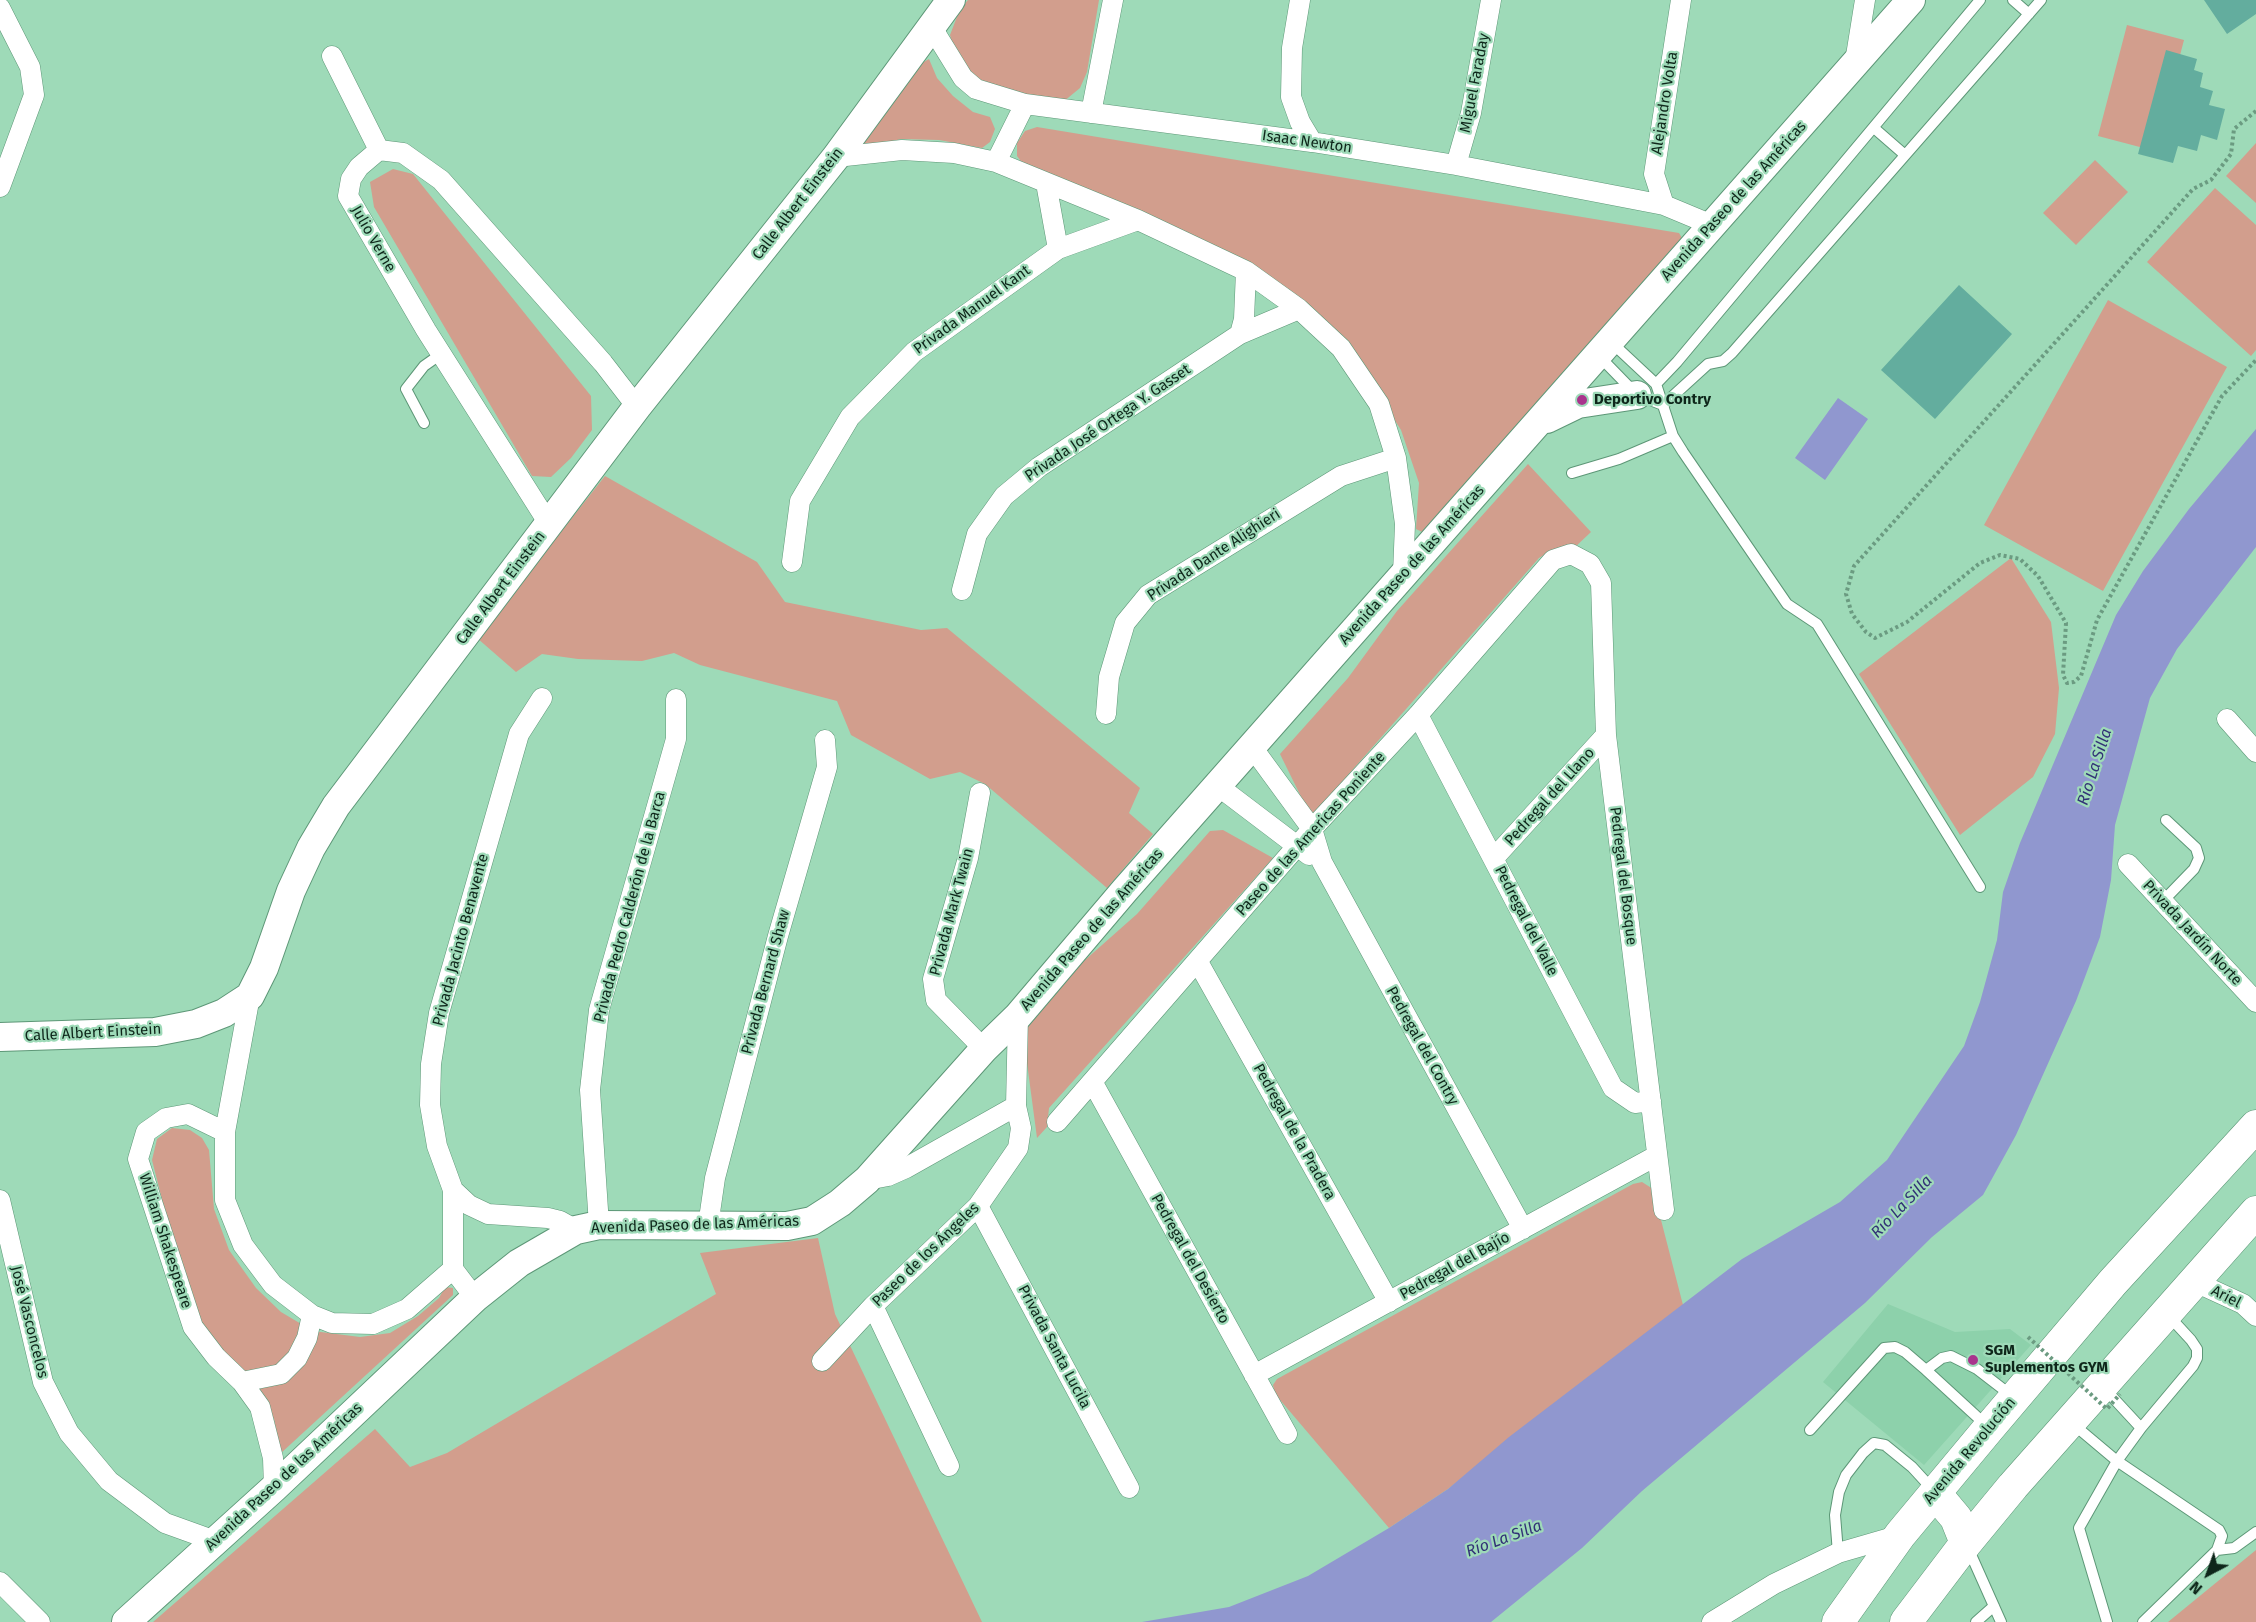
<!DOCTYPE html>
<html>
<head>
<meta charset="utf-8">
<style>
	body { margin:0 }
	#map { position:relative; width:2256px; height:1622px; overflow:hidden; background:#9edab8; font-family:"Fira Sans",sans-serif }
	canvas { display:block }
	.north { position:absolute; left:2178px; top:1544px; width:60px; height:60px; -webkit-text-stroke:4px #9edab8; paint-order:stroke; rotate:221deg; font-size:16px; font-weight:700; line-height:24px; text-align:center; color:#0e261a }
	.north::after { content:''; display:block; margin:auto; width:21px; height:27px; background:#0e261a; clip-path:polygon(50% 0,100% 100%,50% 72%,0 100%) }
</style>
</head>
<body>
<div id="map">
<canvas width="2256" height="1622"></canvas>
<div class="north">N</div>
</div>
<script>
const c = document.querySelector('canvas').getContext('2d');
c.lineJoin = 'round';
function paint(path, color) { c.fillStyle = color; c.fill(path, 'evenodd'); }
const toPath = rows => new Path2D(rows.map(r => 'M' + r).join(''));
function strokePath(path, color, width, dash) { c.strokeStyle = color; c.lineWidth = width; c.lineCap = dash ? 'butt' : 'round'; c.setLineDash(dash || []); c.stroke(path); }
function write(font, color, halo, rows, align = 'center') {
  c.font = font + ' "Fira Sans",sans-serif'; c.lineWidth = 4.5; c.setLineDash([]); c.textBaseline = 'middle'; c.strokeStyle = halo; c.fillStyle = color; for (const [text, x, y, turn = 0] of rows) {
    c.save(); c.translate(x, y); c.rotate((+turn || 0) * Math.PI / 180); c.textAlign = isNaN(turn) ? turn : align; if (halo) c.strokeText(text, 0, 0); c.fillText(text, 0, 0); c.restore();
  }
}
paint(toPath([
	[1888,1304,1955,1332,2010,1329,2031,1345,1924,1465,1823,1382]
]), '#8dd1ab');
paint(toPath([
	[968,0,1099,0,1087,72,1080,88,1063,102,975,86,958,64,950,35,960,9],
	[2127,25,2184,40,2155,151,2098,136],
	[929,59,937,78,953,96,973,112,990,117,995,129,990,142,982,148,939,140,901,139,864,148,861,141,922,63],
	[1037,127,1679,233,1682,238,1422,532,1416,529,1419,483,1401,430,1370,382,1282,291,1026,168,1017,156,1017,143,1025,131],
	[2256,143,2256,203,2226,176],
	[2095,160,2128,192,2076,245,2043,213],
	[393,169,413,174,591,396,592,430,571,458,551,477,532,476,374,207,370,182],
	[2215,188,2256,225,2256,350,2251,356,2147,262],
	[2108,300,2227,367,2103,591,1984,525],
	[1528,464,1591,532,1573,549,1552,550,1539,558,1311,817,1280,754,1348,678,1397,611],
	[605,476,757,562,785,602,921,630,947,628,1140,788,1129,813,1153,834,1107,888,985,784,960,772,930,779,851,735,837,701,700,665,674,653,642,661,578,659,542,654,516,672,477,638],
	[2011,558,2051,622,2059,688,2055,734,2033,777,1960,835,1859,674],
	[1223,830,1273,858,1049,1108,1047,1127,1037,1138,1023,1033,1067,976,1137,914,1210,831],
	[172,1128,190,1130,202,1138,209,1150,214,1209,229,1250,256,1288,281,1312,313,1331,360,1337,390,1333,418,1316,439,1298,445,1287,453,1288,453,1295,280,1454,274,1419,234,1366,213,1350,185,1291,152,1160,157,1139],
	[1642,1182,1653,1189,1683,1305,1448,1489,1389,1528,1275,1394,1273,1385,1277,1379,1633,1184],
	[818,1238,835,1314,982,1622,153,1622,375,1429,410,1467,447,1453,716,1294,700,1253],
	[2256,1550,2256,1622,2168,1622]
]), '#d29e8d');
paint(toPath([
	[1838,398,1868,419,1825,480,1795,458],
	[2256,429,2256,547,2177,649,2150,698,2115,825,2111,880,2100,937,2076,1001,2016,1135,1983,1195,1932,1237,1865,1303,1642,1491,1582,1548,1491,1622,1142,1622,1229,1607,1308,1576,1389,1528,1448,1489,1509,1437,1742,1259,1840,1202,1887,1160,1964,1046,1980,1002,1997,940,2003,892,2020,843,2116,615,2143,571,2189,509]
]), '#9097cf');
paint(toPath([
	[2204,0,2256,0,2256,14,2227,34],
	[2166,50,2197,59,2194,70,2203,73,2200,87,2213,91,2209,105,2225,109,2217,140,2201,135,2197,151,2178,146,2173,163,2138,154],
	[1959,285,2012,334,1935,419,1881,370]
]), '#63ad9e');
const lane = toPath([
	[2013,0,2029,14],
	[1874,128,1905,155],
	[1610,341,1656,384,1673,436,1683,452,1787,604,1817,624,1980,887],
	[1598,355,1637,395,1663,405],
	[1656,384,1677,362,1980,0],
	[1663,405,1708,364,1723,361,1732,353,2041,0],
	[424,423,406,389,424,366,441,354],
	[1572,473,1619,459,1673,436],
	[2163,901,2194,869,2199,858,2196,848,2166,820],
	[2104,1388,2141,1428],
	[2073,1424,2117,1461,2219,1530,2222,1536,2217,1550,2143,1622],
	[1987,1426,1926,1370,1942,1358,1951,1356,1977,1369,2012,1396],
	[1810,1430,1884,1348,1895,1347,1905,1352,1926,1370],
	[1968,1548,2001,1622],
	[2217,1550,2234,1548,2256,1532],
	[1838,1553,1835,1515,1839,1492,1846,1475,1863,1453,1874,1443,1885,1445,1912,1467,1934,1491],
	[1976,1622,1994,1606],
	[2107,1622,2079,1528,2117,1461,2141,1428,2193,1366,2197,1358,2197,1349,2191,1340,2168,1315]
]);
const street = toPath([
	[1300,0,1292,48,1291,97,1300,122,1312,142],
	[0,8,30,67,34,95,0,187],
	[931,26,963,78,976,89,1025,104,1312,142,1456,165,1664,205,1712,225],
	[332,56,379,150],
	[1855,62,1865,0],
	[1091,113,1113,0],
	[836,157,902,150,954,153,996,162,1138,220,1246,271,1299,309,1341,348,1379,404,1396,458,1405,524,1403,574],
	[996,162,1025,104],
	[1456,165,1471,113,1491,0],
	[1046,183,1058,249],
	[1664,205,1654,174,1681,0],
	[1240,334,1244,319,1246,271],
	[549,524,426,330,348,196,351,179,359,167,379,150,403,153,441,180,603,363,637,407],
	[792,562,800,501,850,417,914,352,1058,249,1138,220],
	[962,590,977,534,1004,496,1039,467,1240,334,1299,309],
	[1106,714,1109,677,1125,623,1148,595,1341,476,1396,458],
	[1418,715,1613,1088,1635,1103,1651,1101],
	[2227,719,2256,752],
	[1252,747,1312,829,1322,862,1523,1229],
	[1218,786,1309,855],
	[980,793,968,858,933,979,936,1000,984,1049],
	[1494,858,1606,735],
	[2128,864,2256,1002],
	[1198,962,1389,1302],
	[250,996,225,1132,225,1200,243,1245,273,1285,312,1315,332,1323,373,1324,407,1309,453,1269],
	[1093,1083,1287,1434],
	[1057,1122,1312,829,1418,715,1553,560,1571,554,1590,564,1601,583,1606,735,1664,1210],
	[225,1132,188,1114,166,1118,146,1132,138,1159,193,1327,216,1357,242,1382,260,1407,273,1458,274,1488],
	[867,1180,888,1176,906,1168,1016,1106],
	[453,1190,469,1205,488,1214,548,1218,560,1221,576,1230],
	[0,1200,43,1382,69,1433,109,1481,165,1523,215,1541],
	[978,1206,1129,1488],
	[599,1225,590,1090,599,1010,676,739,676,699],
	[708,1226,715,1178,778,936,827,767,825,740],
	[2193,1281,2243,1304,2256,1316],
	[475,1298,453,1269,453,1190,437,1146,430,1105,431,1064,439,1013,519,734,542,698],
	[873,1306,949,1466],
	[822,1361,873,1306,978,1206,1018,1148,1021,1128,1016,1106,1018,1016],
	[1254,1375,1656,1156],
	[242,1382,281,1374,297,1358,307,1338,312,1315],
	[0,1582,40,1622],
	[1712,1622,1774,1584,1838,1553,1900,1535]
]);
const secondary = toPath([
	[1547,419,1578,404,1637,395],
	[0,1037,155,1032,196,1024,224,1013,250,996,264,968,291,891,311,848,336,806,637,407,836,157,951,0],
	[126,1622,274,1488,475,1298,519,1263,576,1230,599,1225,787,1226,812,1221,840,1203,867,1180,984,1049,1018,1016,1125,890,1911,0]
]);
const primary = toPath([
	[1935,1493,1956,1518,1966,1543],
	[1838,1622,1900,1535,1989,1428,2113,1282,2256,1126],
	[1906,1622,1966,1543,2013,1486,2256,1212]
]);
strokePath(lane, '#5d9777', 12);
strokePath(street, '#5d9777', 21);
strokePath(secondary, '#5d9777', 30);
strokePath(primary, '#5d9777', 33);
strokePath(toPath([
	[2256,111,2234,129,2231,154,2211,180,2193,189,1854,566,1846,594,1852,614,1866,632,1875,638,1907,622,1980,563,2000,555,2020,559,2038,576,2066,623,2063,675,2067,683,2074,682,2081,676,2097,620,2222,396,2256,360]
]), '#6b9b81', 4, [3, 3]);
strokePath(lane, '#fff', 10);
strokePath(street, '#fff', 20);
strokePath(secondary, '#fff', 28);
strokePath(primary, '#fff', 32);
strokePath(toPath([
	[2028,1337,2107,1409,2120,1394]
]), '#6b9b81', 4, [3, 3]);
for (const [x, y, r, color] of [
	[1582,400,6,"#a9348d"],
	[1973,1360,6,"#a9348d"]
]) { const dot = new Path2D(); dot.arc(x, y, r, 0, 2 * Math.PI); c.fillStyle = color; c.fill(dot); strokePath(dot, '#9edab8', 2); }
write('15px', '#0e261a', '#9edab8', [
	["Miguel Faraday",1475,83,-79],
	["Alejandro Volta",1665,103,-81],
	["Isaac Newton",1307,142,8],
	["Avenida Paseo de las Américas",1734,201,-48],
	["Calle Albert Einstein",798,204,-52],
	["Julio Verne",373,239,60],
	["Privada Manuel Kant",972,310,-36],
	["Privada José Ortega Y. Gasset",1108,423,-34],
	["Privada Dante Alighieri",1214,555,-33],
	["Avenida Paseo de las Américas",1412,565,-48],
	["Calle Albert Einstein",501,588,-53],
	["Pedregal del Llano",1550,797,-48],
	["Paseo de las Americas Poniente",1311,834,-48],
	["Pedregal del Bosque",1623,876,83],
	["Privada Pedro Calderón de la Barca",630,907,-75],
	["Privada Mark Twain",952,912,-75],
	["Pedregal del Valle",1526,921,63],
	["Avenida Paseo de las Américas",1092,930,-49],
	["Privada Jardín Norte",2192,933,47],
	["Privada Jacinto Benavente",461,940,-75],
	["Privada Bernard Shaw",766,982,-75],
	["Calle Albert Einstein",93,1033,-3],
	["Pedregal del Contry",1422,1046,61],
	["Pedregal de la Pradera",1294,1132,61],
	["Avenida Paseo de las Américas",695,1225,-2],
	["William Shakespeare",165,1241,72],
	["Paseo de los Ángeles",926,1255,-44],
	["Pedregal del Desierto",1190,1259,61],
	["Pedregal del Bajío",1455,1266,-29],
	["Ariel",2226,1297,27],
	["José Vasconcelos",29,1322,76],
	["Privada Santa Lucila",1054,1347,62],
	["Avenida Revolución",1970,1451,-50],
	["Avenida Paseo de las Américas",284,1477,-43]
]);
write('bold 15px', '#0e261a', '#9edab8', [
	["Deportivo Contry",1594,400],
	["SGM",1985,1351],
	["Suplementos GYM",1985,1368]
], 'left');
write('italic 16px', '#323276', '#9edab8', [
	["Río La Silla",2095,767,-72],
	["Río La Silla",1902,1207,-46],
	["Río La Silla",1504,1539,-20]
]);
</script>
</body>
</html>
